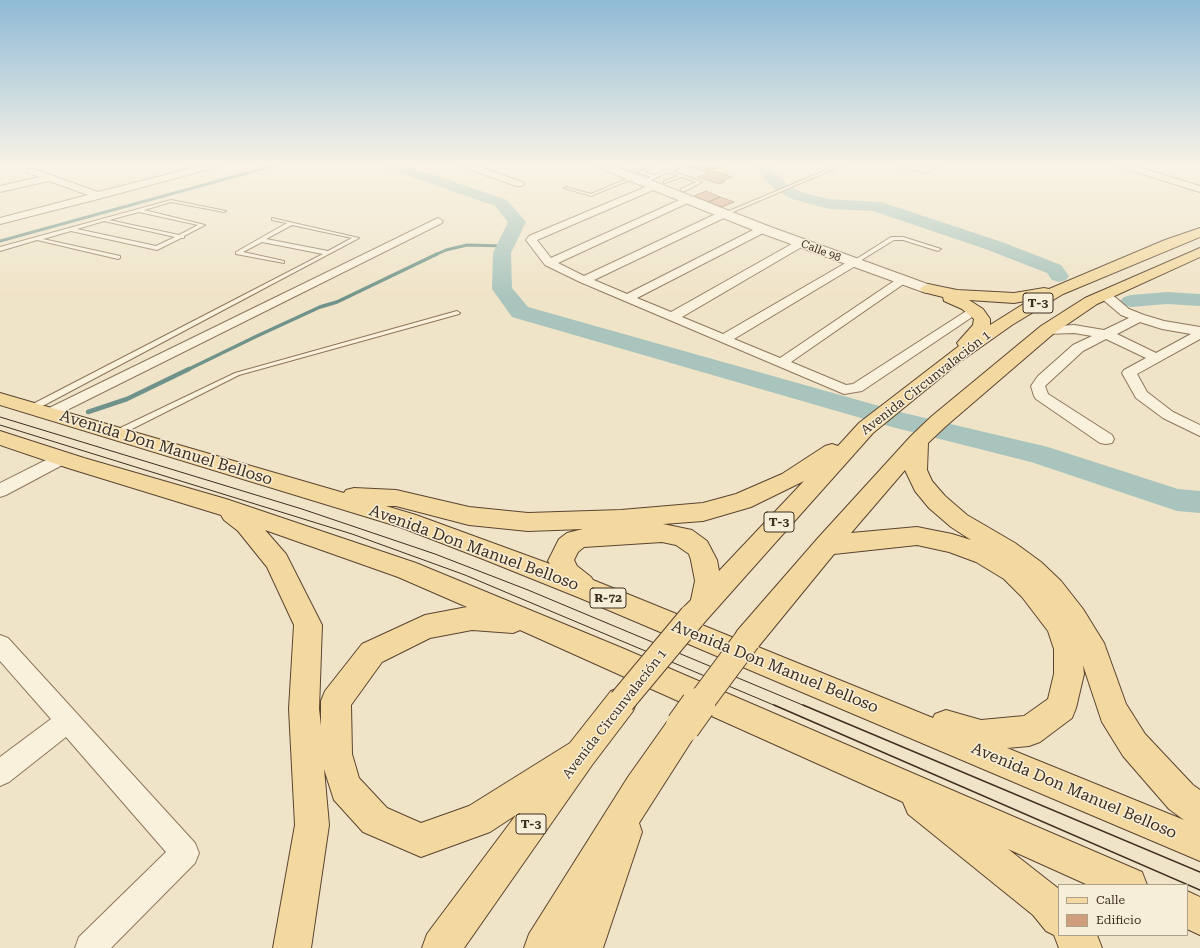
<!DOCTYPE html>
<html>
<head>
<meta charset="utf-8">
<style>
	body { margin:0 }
	#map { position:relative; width:1200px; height:948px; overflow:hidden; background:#f0e4c8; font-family:"Roboto Serif",serif }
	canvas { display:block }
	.legend { position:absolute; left:1058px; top:884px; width:130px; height:52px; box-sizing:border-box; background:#f7eed8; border:1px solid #ada18e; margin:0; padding:5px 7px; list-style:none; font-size:12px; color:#3d2e20 }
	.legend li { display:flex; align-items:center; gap:8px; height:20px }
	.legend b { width:20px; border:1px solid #ada18e }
</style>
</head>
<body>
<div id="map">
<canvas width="1200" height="948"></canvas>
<ul class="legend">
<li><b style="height:5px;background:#f3d9a0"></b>Calle</li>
<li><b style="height:11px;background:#cf9f7d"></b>Edificio</li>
</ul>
</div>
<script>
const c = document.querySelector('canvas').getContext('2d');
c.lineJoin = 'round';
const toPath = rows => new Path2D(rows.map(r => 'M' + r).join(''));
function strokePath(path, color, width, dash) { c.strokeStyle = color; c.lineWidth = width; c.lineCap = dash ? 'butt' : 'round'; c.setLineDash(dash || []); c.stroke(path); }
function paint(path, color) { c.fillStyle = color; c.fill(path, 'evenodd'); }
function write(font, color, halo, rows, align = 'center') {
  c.font = font + ' "Roboto Serif",serif'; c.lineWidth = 3; c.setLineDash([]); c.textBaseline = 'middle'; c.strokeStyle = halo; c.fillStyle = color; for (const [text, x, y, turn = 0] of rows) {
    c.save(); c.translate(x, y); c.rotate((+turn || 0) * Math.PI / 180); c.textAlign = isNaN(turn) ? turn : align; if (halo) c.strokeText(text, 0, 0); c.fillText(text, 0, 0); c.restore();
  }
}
strokePath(toPath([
	[0,241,276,165],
	[435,255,446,250,467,245,505,246]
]), '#6f938a', 3);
strokePath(toPath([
	[187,370,257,336,320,307,337,302,437,254]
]), '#6f938a', 3.5);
strokePath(toPath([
	[88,412,127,399,189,369]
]), '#6f938a', 4.5);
paint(toPath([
	[384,165,405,165,507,200,526,222,511,253,512,288,528,307,904,413,1048,447,1178,489,1200,491,1200,513,1177,511,1031,462,892,427,512,317,492,289,493,253,508,222,495,206,386,168,384,165],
	[756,165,770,165,776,174,789,186,804,193,829,199,881,202,1002,242,1061,265,1069,276,1066,280,1059,282,1052,280,1047,273,988,250,873,211,829,209,792,199,775,189,765,180,756,165],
	[1167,292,1200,294,1200,306,1167,304,1131,307,1124,305,1120,301,1124,297,1131,295,1167,292]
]), '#a9c4bc');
const building = toPath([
	[689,165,718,165,722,166,717,169,714,168,708,173,686,166,689,165],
	[713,171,732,177,721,181,725,181,720,184,697,177,702,175,705,176,713,171],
	[706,191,720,197,708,202,694,196,706,191],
	[720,197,734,202,722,207,708,202,720,197]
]);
paint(building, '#cf9f7d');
strokePath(building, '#8d5f41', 1);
const service = toPath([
	[653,165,658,165,644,172,655,175,679,165,684,165,672,171,702,182,685,191,681,191,681,189,696,182,682,177,664,183,664,181,678,176,668,172,645,183,641,183,641,181,651,177,638,172,653,165],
	[838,165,843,165,726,215,722,214,838,165],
	[631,177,634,178,591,196,564,188,566,187,591,194,631,177],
	[171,200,226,211,224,212,171,202,144,210,205,225,184,236,184,238,181,238,157,250,71,231,43,239,120,256,120,258,118,259,37,240,0,251,0,247,171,200],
	[139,212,198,225,179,235,109,220,139,212],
	[104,221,175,237,156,246,77,229,104,221],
	[272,218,359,238,35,410,29,410,28,408,29,406,323,254,262,242,243,252,284,261,284,263,236,254,236,252,287,223,272,220,272,218],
	[292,225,352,238,328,251,266,239,292,225],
	[891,237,903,237,941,249,938,251,903,240,894,240,855,264,850,263,891,237],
	[457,311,460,313,459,314,239,375,120,435,117,435,113,433,114,431,235,373,457,311]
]);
const minor = toPath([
	[204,165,218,165,217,167,102,198,0,224,0,218,88,195,49,181,0,192,0,186,40,177,28,173,27,171,28,169,34,169,98,192,204,165],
	[462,165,474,165,522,182,524,184,522,186,516,186,463,167,462,165],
	[899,165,915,165,925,167,928,165,938,165,927,173,900,167,899,165],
	[1118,165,1131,165,1200,186,1200,192,1119,167,1118,165],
	[655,183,658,184,660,186,658,188,537,240,551,258,686,197,692,197,694,199,692,201,558,263,584,276,720,212,728,212,729,214,728,216,594,280,627,294,759,227,767,227,768,229,767,231,637,298,671,312,797,241,805,241,806,243,805,245,682,317,723,334,849,261,857,261,859,263,857,265,734,339,780,358,897,279,905,279,907,281,905,283,791,362,846,385,853,384,971,308,975,307,979,308,981,311,862,391,844,394,580,282,545,265,526,240,529,236,655,183],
	[438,218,443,221,442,223,55,416,50,418,45,416,42,413,45,410,438,218],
	[1105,291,1109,292,1129,309,1144,315,1164,321,1200,327,1200,339,1137,374,1147,392,1173,412,1200,425,1200,436,1163,418,1136,398,1122,373,1124,370,1146,358,1106,339,1083,351,1045,386,1048,394,1112,435,1114,439,1112,443,1106,444,1100,443,1036,399,1034,396,1031,386,1038,376,1073,345,1092,336,1074,333,1047,334,1042,333,1040,330,1042,327,1074,325,1104,330,1129,318,1121,315,1101,298,1099,295,1101,292,1105,291],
	[1140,322,1162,329,1191,334,1156,353,1117,334,1140,322],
	[62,452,68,454,70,458,68,462,6,495,0,497,0,483,62,452],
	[0,635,8,638,195,843,199,853,195,863,111,948,75,948,79,937,166,852,66,737,9,782,0,786,0,757,51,719,0,661,0,635]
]);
const tertiary = toPath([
	[598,165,612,165,768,226,933,286,935,289,933,292,928,293,923,292,758,232,628,180,599,167,598,165]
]);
const primary = toPath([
	[1200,228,1200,237,1063,294,1012,325,961,361,873,433,702,625,734,638,737,631,818,538,911,436,932,416,1041,326,1085,298,1200,248,1200,257,1097,304,1053,334,946,426,928,443,927,470,932,481,945,496,967,515,1015,543,1041,562,1061,581,1083,609,1104,643,1126,704,1145,734,1193,785,1200,790,1200,861,580,598,483,559,400,527,0,405,0,393,344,493,346,490,354,488,396,490,469,507,528,513,621,510,703,503,736,494,782,474,825,446,832,444,838,446,859,423,959,346,957,343,973,325,974,319,962,309,944,301,943,297,923,292,920,289,923,286,928,284,957,290,1014,293,1044,288,1049,289,1165,240,1200,228],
	[969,300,1014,303,1030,300,990,325,990,319,983,309,969,300],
	[905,470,915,491,929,508,951,527,971,540,952,534,917,527,851,533,905,470],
	[804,481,719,571,717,560,707,541,692,530,663,524,703,521,751,507,804,481],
	[386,506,396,506,469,525,528,531,583,529,567,533,559,539,548,561,550,564,416,515,386,506],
	[662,542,676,545,689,554,691,560,695,581,691,600,682,609,679,615,593,580,591,577,577,566,574,560,578,552,584,547,662,542],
	[917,545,949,552,976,562,1004,579,1022,597,1048,631,1054,649,1054,674,1048,699,1024,716,981,720,946,710,935,714,933,718,758,647,834,554,917,545],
	[1083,665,1102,722,1123,756,1169,809,1184,820,1007,748,1029,746,1040,742,1072,718,1076,708,1084,674,1083,665],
	[0,431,84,458,226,499,416,563,622,648,1142,872,1147,885,1088,885,1008,849,1059,889,1059,935,1097,935,1102,948,1059,948,1054,935,1046,931,1033,915,908,814,903,802,520,630,513,633,472,630,430,638,382,662,351,705,352,754,359,778,387,808,421,823,469,806,570,743,611,691,622,687,633,691,637,701,633,711,592,765,464,948,422,948,427,934,516,815,490,832,421,857,363,832,334,800,324,769,329,825,311,948,273,948,295,825,289,709,294,625,267,567,238,531,224,520,221,515,68,468,0,445,0,431],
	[265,530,398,577,467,607,425,615,362,644,325,691,321,701,321,726,319,709,322,625,286,554,265,530],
	[683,711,694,715,698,726,694,737,639,823,642,832,603,948,524,948,529,934,628,777,672,715,683,711],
	[1187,891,1200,897,1200,935,1187,929,1187,891]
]);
strokePath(service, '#8d765c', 2);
strokePath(minor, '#8d765c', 2);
strokePath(tertiary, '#8d765c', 2);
strokePath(primary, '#5b4430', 2);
paint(service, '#faf1dc');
paint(minor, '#faf1dc');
paint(tertiary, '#faf1dc');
paint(primary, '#f3d9a0');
strokePath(toPath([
	[0,417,302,509,435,554,528,590,805,706],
	[0,425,352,534,465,575,776,706]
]), '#3d2e20', 1);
strokePath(toPath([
	[774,705,1200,890],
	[803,705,1200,872]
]), '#3d2e20', 1.5);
const primaryBridgeFar1 = toPath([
	[622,701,692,617],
	[698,706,747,640]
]);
const primaryBridge = toPath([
	[683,726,698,705]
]);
strokePath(primaryBridgeFar1, '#5b4430', 28, []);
strokePath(primaryBridge, '#5b4430', 36, []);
strokePath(primaryBridgeFar1, '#f3d9a0', 26);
strokePath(primaryBridge, '#f3d9a0', 34);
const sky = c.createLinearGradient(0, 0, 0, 298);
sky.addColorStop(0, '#8fbad6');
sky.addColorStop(0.55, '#f8f3e6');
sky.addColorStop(1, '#f8f3e600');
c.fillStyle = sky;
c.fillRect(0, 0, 1200, 298);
write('11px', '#3d2e20', '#f7eed8', [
	["Calle 98",821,251,21]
]);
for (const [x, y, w] of [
	[1038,303,30],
	[779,522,30],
	[608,598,36],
	[531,824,30]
]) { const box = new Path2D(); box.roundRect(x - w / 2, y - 10, w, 20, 3); c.fillStyle = '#f7eed8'; c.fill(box); strokePath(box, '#3d2e20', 1); }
write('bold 12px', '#3d2e20', null, [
	["T-3",1038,303],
	["T-3",779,522],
	["R-72",608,598],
	["T-3",531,824]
]);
write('13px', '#3d2e20', '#f7eed8', [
	["Avenida Circunvalación 1",926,383,-38],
	["Avenida Circunvalación 1",615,714,-52]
]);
write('16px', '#3d2e20', '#f7eed8', [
	["Avenida Don Manuel Belloso",166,448,17],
	["Avenida Don Manuel Belloso",474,548,20],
	["Avenida Don Manuel Belloso",775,667,22],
	["Avenida Don Manuel Belloso",1074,791,23]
]);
</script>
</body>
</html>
